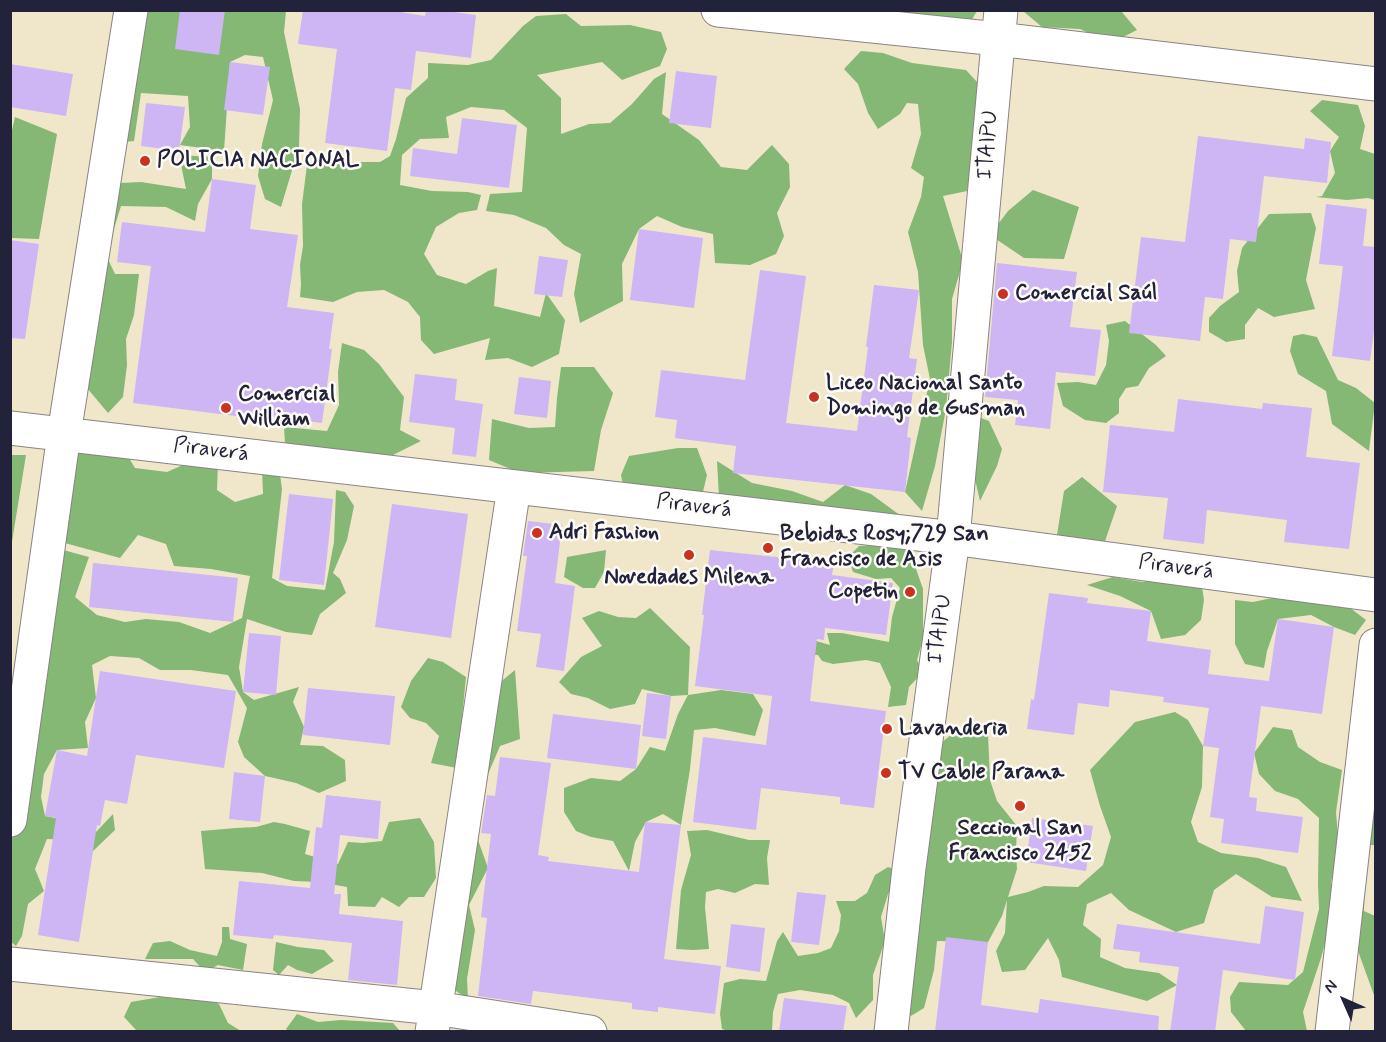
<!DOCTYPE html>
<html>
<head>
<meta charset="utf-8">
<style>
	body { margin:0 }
	#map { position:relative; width:1386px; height:1042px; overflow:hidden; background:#f0e7cb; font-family:Mynerve,sans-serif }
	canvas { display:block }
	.frame { position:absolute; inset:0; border:12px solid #22223b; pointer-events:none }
	.north { position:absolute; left:1314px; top:970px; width:60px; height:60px; -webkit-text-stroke:4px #fdfcf7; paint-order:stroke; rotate:315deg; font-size:16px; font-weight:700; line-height:24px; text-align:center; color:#22223b }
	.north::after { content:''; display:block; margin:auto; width:21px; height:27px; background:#22223b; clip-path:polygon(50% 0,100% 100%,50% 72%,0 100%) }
</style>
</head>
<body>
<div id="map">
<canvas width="1386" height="1042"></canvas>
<div class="frame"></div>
<div class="north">N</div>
</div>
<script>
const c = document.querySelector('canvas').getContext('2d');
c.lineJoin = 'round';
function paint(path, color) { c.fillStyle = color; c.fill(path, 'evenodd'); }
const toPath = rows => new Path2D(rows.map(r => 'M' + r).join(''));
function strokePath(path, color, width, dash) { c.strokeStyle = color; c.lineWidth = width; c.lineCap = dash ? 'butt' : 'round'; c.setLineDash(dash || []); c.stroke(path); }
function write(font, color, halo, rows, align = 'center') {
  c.font = font + ' Mynerve,sans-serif'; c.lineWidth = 5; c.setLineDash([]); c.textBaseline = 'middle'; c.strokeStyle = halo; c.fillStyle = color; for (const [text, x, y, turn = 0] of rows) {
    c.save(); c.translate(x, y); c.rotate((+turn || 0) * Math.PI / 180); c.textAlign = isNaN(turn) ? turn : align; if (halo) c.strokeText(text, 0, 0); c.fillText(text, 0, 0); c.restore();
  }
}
paint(toPath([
	[127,11,286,11,284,32,300,109,299,147,281,207,265,199,258,176,262,144,273,100,263,57,245,55,230,62,224,151,180,145,190,127,188,96,141,93,134,141,106,144],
	[876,11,977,11,965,31],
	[1023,11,1121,11,1137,30,1111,43,1080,29,1042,27],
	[566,14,581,26,630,25,661,32,667,49,660,66,622,80,602,62,537,75,561,98,561,134,589,124,610,123,632,104,654,79,666,72,662,114,699,140,721,167,747,170,772,145,789,164,790,187,777,213,784,236,776,254,750,265,715,263,713,234,682,227,657,216,639,229,622,264,623,301,580,323,574,294,581,254,564,245,546,228,514,215,486,211,490,194,522,192,527,128,504,110,471,107,446,117,449,138,420,139,402,155,400,185,432,191,468,192,481,195,477,210,459,213,436,227,424,254,437,275,466,284,488,271,497,268,494,306,540,317,546,293,565,320,559,354,532,367,508,358,485,360,490,338,434,354,421,340,420,317,408,302,384,290,357,292,333,302,300,297,301,284,300,265,303,246,302,204,307,165,325,153,352,162,380,162,390,156,396,139,406,98,428,78,428,63,468,65,491,60,523,26,536,16],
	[861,51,883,53,912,63,966,70,978,83,979,119,967,191,943,196,963,261,952,299,952,342,946,409,935,466,922,511,905,492,930,379,923,345,918,272,908,232,921,197,924,177,911,168,921,134,918,104,907,103,900,114,878,129,868,113,858,84,844,69],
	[1322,100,1358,105,1365,126,1360,149,1375,154,1375,200,1368,198,1347,200,1316,197,1322,196,1335,173,1330,151,1339,137,1310,111],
	[15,117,57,134,39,239,11,238,10,139],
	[179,155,212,157,212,179,198,204,195,221,166,207,121,206,106,255,115,274,139,274,134,315,126,339,127,365,123,397,108,413,87,388,100,184,141,182,186,189],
	[1033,190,1079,207,1064,259,1024,258,990,235,1008,211],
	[1311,213,1316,228,1306,280,1315,309,1274,317,1258,308,1245,325,1245,339,1226,342,1209,332,1209,318,1220,306,1239,292,1237,271,1242,248,1269,214],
	[1125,321,1156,345,1166,356,1149,368,1138,386,1126,388,1119,399,1119,413,1106,423,1085,420,1063,406,1057,383,1078,382,1096,385,1106,365,1109,341,1106,325],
	[1303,334,1317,337,1338,380,1356,388,1375,403,1369,451,1332,424,1326,391,1298,374,1290,351,1293,336],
	[342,343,364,350,379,364,404,397,400,430,421,441,387,458,342,450,285,443,284,427,327,431,339,405,338,372],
	[561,367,594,367,613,393,601,430,594,471,520,473,489,460,492,419,529,428,555,427,557,398],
	[971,414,989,421,1002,449,997,466,980,501,964,432],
	[91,443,126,453,135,468,167,472,185,464,218,463,217,490,235,502,263,494,262,469,279,467,282,489,272,578,287,586,325,590,334,542,336,490,345,492,354,506,347,540,333,573,340,579,346,593,320,614,312,635,286,632,247,619,239,667,243,692,254,700,299,687,293,702,304,727,300,745,323,746,345,760,346,781,319,793,296,783,265,776,244,757,238,742,247,708,228,675,191,670,160,670,139,658,110,656,92,665,96,698,85,722,88,748,57,750,44,774,41,797,45,816,69,821,96,832,113,814,115,830,93,851,72,840,47,839,35,869,44,891,28,904,22,936,16,946,11,942,11,836,56,548,89,557,75,597,97,615,125,622,146,619,179,622,210,633,242,618,250,576,211,569,174,566,166,544,138,535,120,558,61,542,73,454],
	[678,448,697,448,707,475,702,496,626,499,621,475,629,456],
	[11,455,26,455,11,548,10,455],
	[717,461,752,483,792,491,823,502,845,485,871,494,908,521,719,498],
	[1082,477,1117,506,1102,550,1056,541,1064,491],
	[900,544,913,552,915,566,923,589,923,639,917,660,923,672,909,687,906,705,888,707,891,687,880,663,866,660,833,664,822,661,818,655,807,655,816,641,830,645,827,633,842,633,889,642,892,617,900,588,891,578,876,579,853,572,848,557,859,546],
	[606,550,604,572,595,588,583,588,564,577,567,557],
	[1113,577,1142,582,1173,578,1202,587,1204,600,1201,620,1185,635,1161,639,1151,611,1120,596,1087,585],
	[1286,595,1345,604,1366,620,1355,635,1334,627,1311,615,1278,619,1267,651,1264,668,1245,664,1235,644,1235,600,1253,602],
	[650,608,690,647,688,695,721,690,753,694,763,710,755,736,715,728,694,730,690,769,681,825,663,814,646,822,635,842,629,871,613,841,591,837,576,831,564,812,564,788,591,778,620,781,636,769,650,747,665,751,678,714,688,695,671,696,642,689,635,704,610,709,588,698,571,694,559,682,581,657,602,646,582,618,599,611,618,617,636,618],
	[428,658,443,662,466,677,457,768,431,763,439,736,426,723,410,718,401,707,411,681],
	[515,670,520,739,500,746,486,779,475,824,478,840,488,868,469,905,475,930,467,979,468,999,444,983,498,684],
	[1175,712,1188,720,1203,746,1202,787,1191,822,1198,842,1221,853,1258,858,1286,867,1302,901,1272,897,1236,874,1214,890,1204,923,1176,932,1129,910,1111,893,1087,904,1083,925,1101,939,1100,957,1125,968,1159,973,1177,985,1147,1001,1062,977,1059,960,1048,938,1025,970,1002,972,996,951,1005,933,1007,900,1002,916,988,942,937,941,934,970,924,1008,911,1016,900,995,925,831,934,812,930,752,952,734,988,734,990,780,997,801,1017,826,1016,852,1017,869,1008,897,1028,892,1044,886,1078,887,1103,865,1111,837,1100,806,1090,770,1135,722],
	[1273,727,1292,730,1298,747,1320,762,1342,770,1336,812,1339,849,1331,882,1333,914,1321,958,1303,1012,1307,1031,1246,1031,1231,1012,1230,997,1239,982,1288,985,1303,972,1319,909,1318,884,1319,818,1298,799,1275,791,1259,774,1254,753],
	[1375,770,1375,845,1366,845,1364,911,1375,916,1375,998,1349,926],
	[420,818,434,842,436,878,424,897,409,897,399,907,382,897,375,907,348,906,347,887,318,882,294,881,262,873,205,869,201,831,236,828,256,827,274,822,285,824,310,831,305,854,338,864,348,842,363,843,382,841,389,822],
	[707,830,749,840,770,840,767,858,769,885,755,884,735,893,718,889,706,892,705,907,709,949,693,950,676,949,681,890,691,855,687,831],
	[888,867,900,871,888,894,881,917,885,941,873,975,873,1000,856,1018,849,1003,833,995,800,990,778,994,773,1012,772,1031,728,1031,722,1029,720,1014,724,983,740,979,766,981,777,941,783,932,798,956,818,953,831,948,839,931,841,915,836,901,855,901,867,893,875,875],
	[222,927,229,927,230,939,247,944,243,970,218,965,205,972,193,959,145,959,153,943,170,941,190,950,217,956,222,942],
	[276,942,298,947,324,950,334,961,312,974,297,970,288,965,279,975,273,970],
	[199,996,219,1004,228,1023,241,1031,137,1031,124,1017,131,1002,160,997,179,999],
	[297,1014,318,1022,341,1020,393,1023,400,1031,288,1031,286,1029]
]), '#84b874');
paint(toPath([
	[180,10,225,10,219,55,175,49],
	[303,10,388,10,425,16,426,10,439,10,476,15,471,58,416,51,411,90,395,88,387,151,325,143,337,49,298,44],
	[230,62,270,67,263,115,224,110],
	[10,64,73,74,66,116,10,107],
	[676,71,717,76,711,128,669,123],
	[146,103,185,107,179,151,141,146],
	[462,118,517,125,509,188,410,176,413,148,457,154],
	[1198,136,1304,149,1305,138,1331,142,1327,183,1264,176,1256,242,1230,239,1223,299,1205,297,1200,341,1129,333,1141,237,1185,242],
	[212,179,256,185,250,229,298,235,287,307,334,313,329,349,332,349,322,423,251,414,251,418,133,403,151,266,117,262,122,222,205,232],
	[1326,204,1367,209,1363,246,1376,247,1376,316,1370,361,1332,356,1343,266,1319,264],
	[639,229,703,238,694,308,630,300],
	[10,240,39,244,25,339,10,338],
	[539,256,568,260,562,297,534,294],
	[997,263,1077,272,1070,327,1101,330,1095,376,1056,372,1050,429,1015,425,1018,400,985,397],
	[760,270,806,276,786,423,857,431,868,347,866,347,874,285,919,290,909,358,917,359,907,437,911,438,905,492,733,473,736,446,675,438,677,420,655,417,661,370,745,380],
	[415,374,457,379,455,400,483,404,476,457,452,454,455,428,409,422],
	[519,377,551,381,547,418,514,414],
	[1178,399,1262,409,1263,403,1312,408,1306,457,1360,463,1349,549,1284,542,1287,520,1207,510,1204,544,1163,539,1168,498,1103,492,1110,425,1174,432],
	[289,494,333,499,324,585,279,580],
	[392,504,468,514,451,638,375,627],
	[528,521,562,525,555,583,575,586,564,671,536,667,541,634,517,631,527,556,523,556],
	[710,550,834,563,832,575,893,583,886,635,825,628,824,640,817,639,810,701,886,711,874,808,840,804,840,797,761,788,756,830,693,822,703,737,766,745,772,696,695,686,704,615,702,615],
	[93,563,238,578,233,622,89,607],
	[1049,593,1088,598,1087,603,1151,611,1147,641,1211,650,1208,674,1269,681,1278,619,1334,627,1322,714,1261,706,1249,797,1257,798,1256,811,1303,817,1298,853,1221,843,1224,819,1210,817,1219,748,1203,746,1209,708,1163,702,1164,697,1110,690,1109,707,1078,703,1074,735,1027,729,1031,699,1034,700],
	[249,633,281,636,276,695,243,692],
	[100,671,236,691,224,768,136,755,127,804,105,800,100,826,97,825,79,942,38,935,56,818,45,816,57,750,87,756],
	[308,688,395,696,390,745,303,735],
	[647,693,671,696,666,739,642,736],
	[553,714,641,725,636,769,547,758],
	[500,757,551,763,538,855,549,857,548,861,639,872,645,822,681,825,664,959,721,966,715,1014,658,1007,658,1012,632,1009,632,1003,533,991,531,1004,478,996,487,918,481,917,491,834,481,833,487,795,495,796],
	[234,772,265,776,260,822,229,819],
	[326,795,381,801,378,839,340,835,334,894,341,894,339,914,403,921,397,985,348,980,352,943,274,935,273,939,233,935,239,881,310,888,316,827,322,828],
	[1032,818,1093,826,1086,871,1026,862],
	[797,892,826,895,819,945,791,942],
	[1265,906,1304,912,1295,980,1223,970,1215,1032,1170,1032,1179,967,1139,962,1140,952,1113,949,1117,924,1260,944],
	[731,924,765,928,760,972,726,967],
	[946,937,988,942,981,1005,1038,1013,1040,999,1159,1016,1158,1032,935,1032],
	[784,998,847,1006,843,1032,779,1032]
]), '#ceb5f3');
const minor = toPath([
	[718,10,998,39,1376,84],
	[10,428,953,538,1376,595],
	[10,820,64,434,131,10],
	[10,964,435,1008,590,1032],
	[432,1032,514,487],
	[891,1032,909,868,953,538,1001,10],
	[1332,1032,1376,645]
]);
strokePath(minor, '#898483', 35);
strokePath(minor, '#fff', 33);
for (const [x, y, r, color] of [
	[145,161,6,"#c8321e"],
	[1003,294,6,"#c8321e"],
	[814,397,6,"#c8321e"],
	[226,408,6,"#c8321e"],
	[537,533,6,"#c8321e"],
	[768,548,6,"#c8321e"],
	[689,555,6,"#c8321e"],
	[910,592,6,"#c8321e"],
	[887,729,6,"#c8321e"],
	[886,773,6,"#c8321e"],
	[1020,806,6,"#c8321e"]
]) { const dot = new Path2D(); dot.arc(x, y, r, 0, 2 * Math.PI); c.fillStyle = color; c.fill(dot); strokePath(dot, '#fdfcf7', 2); }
write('22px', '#22223b', '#fdfcf7', [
	["ITAIPU",989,145,-85],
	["Piraverá",211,451,7],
	["Piraverá",694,507,7],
	["Piraverá",1176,568,8],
	["ITAIPU",941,629,-82]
]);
write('bold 22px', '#22223b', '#fdfcf7', [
	["POLICIA NACIONAL",157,161],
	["Comercial Saúl",1015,294],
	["Liceo Nacional Santo",826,384],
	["Domingo de Gusman",826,409],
	["Comercial",238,395],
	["William",238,420],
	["Adri Fashion",549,533],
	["Bebidas Rosy;729 San",780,535],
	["Francisco de Asis",780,560],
	["Novedades Milena",689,578,"center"],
	["Copetin",898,592,"right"],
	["Lavanderia",899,729],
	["TV Cable Parana",898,773],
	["Seccional San",1020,829,"center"],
	["Francisco 2452",1020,854,"center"]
], 'left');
</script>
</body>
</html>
